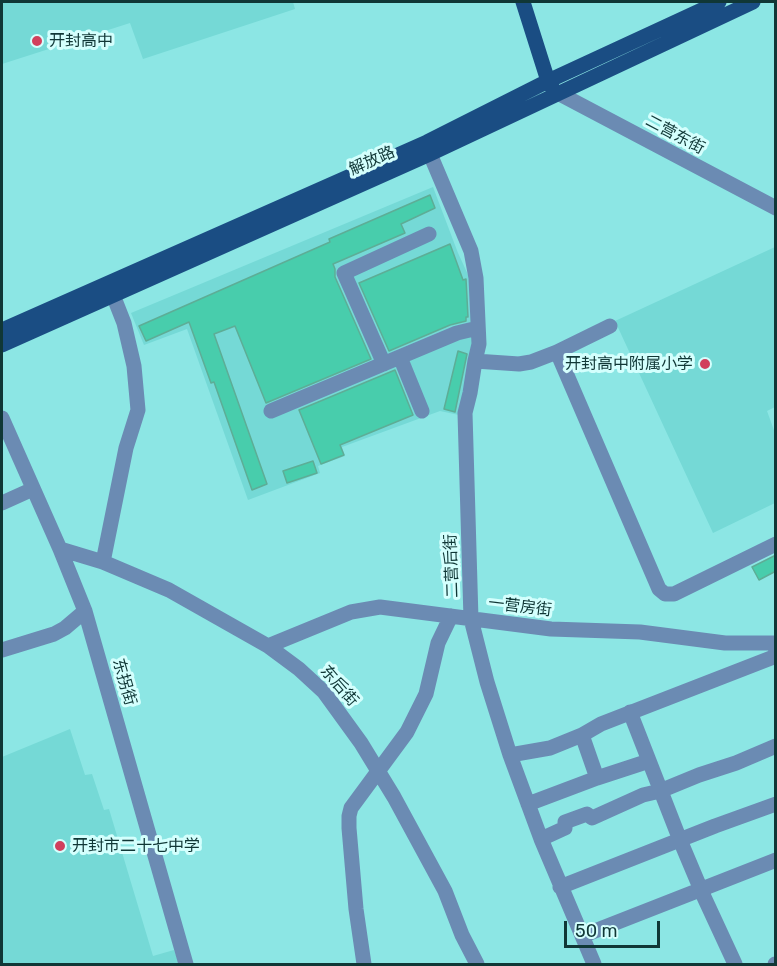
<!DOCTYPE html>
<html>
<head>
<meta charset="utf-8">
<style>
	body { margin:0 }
	#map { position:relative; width:777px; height:966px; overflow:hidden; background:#8ce6e4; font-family:Rubik,sans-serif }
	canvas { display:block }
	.frame { position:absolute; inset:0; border:3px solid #103736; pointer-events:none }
	.scale { position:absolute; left:564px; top:921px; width:96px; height:27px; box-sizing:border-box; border:3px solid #103736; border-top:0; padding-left:8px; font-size:18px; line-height:21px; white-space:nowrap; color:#103736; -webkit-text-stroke:4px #d4fffd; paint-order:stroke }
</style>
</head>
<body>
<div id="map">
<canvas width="777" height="966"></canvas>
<div class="frame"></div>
<div class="scale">50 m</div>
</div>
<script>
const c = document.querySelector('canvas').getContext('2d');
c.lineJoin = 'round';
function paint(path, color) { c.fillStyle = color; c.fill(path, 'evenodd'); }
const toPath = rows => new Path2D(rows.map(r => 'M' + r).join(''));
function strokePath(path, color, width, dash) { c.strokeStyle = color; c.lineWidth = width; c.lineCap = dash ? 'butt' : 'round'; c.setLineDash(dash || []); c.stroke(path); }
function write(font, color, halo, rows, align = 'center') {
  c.font = font + ' Rubik,"Noto Sans SC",sans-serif'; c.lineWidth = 6; c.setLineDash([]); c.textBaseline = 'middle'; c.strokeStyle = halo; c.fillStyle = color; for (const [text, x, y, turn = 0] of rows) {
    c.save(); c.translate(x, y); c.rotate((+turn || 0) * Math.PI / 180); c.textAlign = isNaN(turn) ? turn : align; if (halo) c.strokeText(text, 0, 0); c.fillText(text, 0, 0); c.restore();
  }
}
paint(toPath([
	[2,2,294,2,293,2,295,9,143,59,130,23,2,64],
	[433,187,458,253,470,279,475,344,459,415,440,411,342,447,345,456,318,466,320,473,248,500,187,329,144,345,131,313],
	[775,247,775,407,767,411,775,433,775,503,713,533,615,321],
	[70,729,85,775,92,774,104,810,109,809,153,956,174,950,179,964,2,964,2,757]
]), '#75d9d6');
const building = toPath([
	[430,195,435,208,401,224,405,233,333,264,335,269,335,277,371,359,266,403,235,326,214,334,267,484,252,490,214,382,211,383,189,322,146,341,139,326,330,242,329,239,430,195],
	[450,244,463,280,466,279,468,317,466,317,466,321,450,325,389,351,359,283,450,244],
	[458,351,467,354,455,412,444,409,458,351],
	[395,370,413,415,340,445,344,455,321,464,299,410,395,370],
	[313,461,317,473,287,483,283,471,313,461],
	[776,555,776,571,759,580,752,567,776,555]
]);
paint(building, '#48cdac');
strokePath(building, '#5dad96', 1.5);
strokePath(toPath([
	[558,93,776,208],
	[430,154,471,251,476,278,479,344,475,361,470,393,465,413,471,619,487,682,510,755,541,839,594,964],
	[557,352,659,589,665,594,674,594,776,544],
	[400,357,422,411],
	[475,361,519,364,531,362,557,352,610,326],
	[384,364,344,273,429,234],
	[271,411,457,333,478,328],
	[2,418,60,549,85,611,186,964],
	[2,503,33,489],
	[60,549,103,562,169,590,268,646,299,669,324,692,361,743,394,797,445,891,462,935,477,964],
	[103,562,126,448,138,410,134,366,124,323,113,295],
	[268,646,351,612,380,607,551,629,640,632,725,643,776,643],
	[2,650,54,634,65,628,85,611],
	[630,712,680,840,704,897,735,964],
	[582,735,597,778],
	[510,755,550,748,582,735,601,724,771,658,776,654],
	[528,804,597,778,649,761],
	[541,839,565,828,565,822,587,814,592,818,643,795,660,791,699,775,736,763,776,746],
	[560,887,715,826,776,804],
	[582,936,776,860],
	[364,964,356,909,349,828,349,816,351,808,407,732,426,694,438,643,451,616],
	[775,964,776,964]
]), '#6b8bb3', 15);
strokePath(toPath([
	[523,2,548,81,553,89],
	[2,330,427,142,548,81,719,2],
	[2,345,430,154,753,2]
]), '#1a4d83', 15);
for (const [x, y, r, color] of [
	[37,41,6,"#d1405d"],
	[705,364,6,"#d1405d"],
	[60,846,6,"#d1405d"]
]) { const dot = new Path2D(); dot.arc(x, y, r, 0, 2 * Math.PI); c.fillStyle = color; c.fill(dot); strokePath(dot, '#d4fffd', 2); }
write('16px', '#103736', '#d4fffd', [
	["开封高中",49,41],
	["开封高中附属小学",693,364,"right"],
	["开封市二十七中学",72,846]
], 'left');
write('16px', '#103736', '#d4fffd', [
	["二营东街",675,135,28],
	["解放路",372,161,-24],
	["二营后街",452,566,-92],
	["一营房街",520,607,7],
	["东拐街",124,682,74],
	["东后街",339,686,49]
]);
</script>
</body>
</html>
